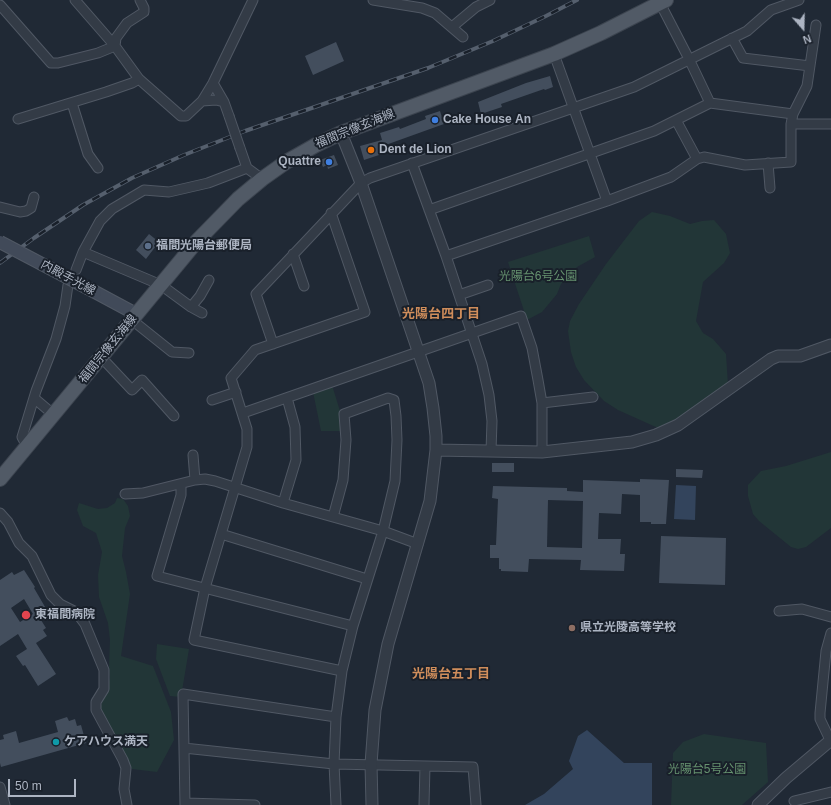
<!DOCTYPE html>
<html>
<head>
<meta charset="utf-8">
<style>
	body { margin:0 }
	#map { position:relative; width:831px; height:805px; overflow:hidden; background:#202935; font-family:Arial,sans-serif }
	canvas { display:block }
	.north { position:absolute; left:783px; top:8px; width:40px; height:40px; -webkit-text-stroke:3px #19202a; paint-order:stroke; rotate:160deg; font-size:11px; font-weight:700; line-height:16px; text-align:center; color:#adb5c3 }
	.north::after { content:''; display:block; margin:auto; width:14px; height:18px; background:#adb5c3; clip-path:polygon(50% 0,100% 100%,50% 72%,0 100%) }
	.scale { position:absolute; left:8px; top:779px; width:68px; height:18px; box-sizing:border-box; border:2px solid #adb5c3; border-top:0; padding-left:5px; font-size:12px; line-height:14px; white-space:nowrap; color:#adb5c3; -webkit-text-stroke:3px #19202a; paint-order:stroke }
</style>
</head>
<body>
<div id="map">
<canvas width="831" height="805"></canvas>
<div class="north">N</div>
<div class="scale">50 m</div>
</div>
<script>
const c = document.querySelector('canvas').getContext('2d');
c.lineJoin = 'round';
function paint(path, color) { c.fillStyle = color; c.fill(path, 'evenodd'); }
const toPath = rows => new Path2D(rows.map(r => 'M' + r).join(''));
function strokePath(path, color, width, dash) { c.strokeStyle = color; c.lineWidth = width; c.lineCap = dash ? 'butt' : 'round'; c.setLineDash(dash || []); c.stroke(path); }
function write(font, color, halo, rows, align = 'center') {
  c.font = font + ' Arial,"Noto Sans JP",sans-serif'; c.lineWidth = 4; c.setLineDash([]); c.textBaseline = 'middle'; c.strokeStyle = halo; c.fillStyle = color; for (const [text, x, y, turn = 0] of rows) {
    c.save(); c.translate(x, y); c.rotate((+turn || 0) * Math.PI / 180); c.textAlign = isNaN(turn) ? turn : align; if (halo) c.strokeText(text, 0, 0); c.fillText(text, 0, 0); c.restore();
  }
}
paint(toPath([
	[652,212,670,216,690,224,702,221,714,220,726,234,730,253,724,263,703,282,696,321,703,333,713,339,726,354,728,385,679,418,658,428,618,410,604,401,584,380,576,367,571,352,568,331,570,321,579,304,606,264,639,221],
	[589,236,595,257,577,267,561,284,557,294,542,312,527,320,508,262],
	[332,385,340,411,342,431,321,431,313,392],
	[831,452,831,528,806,547,798,549,791,547,759,521,753,514,748,496,748,485,761,471,786,466],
	[117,498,123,499,128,506,130,516,125,528,122,556,126,572,130,594,121,656,153,666,171,712,174,740,157,772,132,769,99,712,110,678,109,667,110,640,108,623,99,597,98,575,102,552,96,533,83,526,77,510,79,503,98,509,107,508,115,503],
	[157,644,189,649,181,697,170,696,156,659],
	[704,734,766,743,768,782,742,805,671,805,673,753,683,742]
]), '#223637');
paint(toPath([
	[676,485,696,486,695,520,674,519],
	[587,730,624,763,652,763,652,805,525,805,544,794,573,769,569,761,578,736]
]), '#33445c');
paint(toPath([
	[336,42,344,61,313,75,305,56],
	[550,76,553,87,545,90,544,89,501,104,502,107,481,114,478,102,526,83],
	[440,111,444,124,380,147,382,154,364,160,360,146,382,140,380,133,399,127,400,129,426,119,425,116],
	[334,155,338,165,328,169,327,165,323,167,320,160],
	[149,234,159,242,146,259,136,250],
	[492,463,514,463,514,472,492,472],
	[676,469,703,470,702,478,676,477],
	[640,479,669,480,666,524,651,524,651,522,640,522,640,495,622,494,621,514,599,513,598,539,621,539,620,554,625,554,624,571,580,570,581,560,529,559,528,572,501,571,501,569,499,569,499,558,490,558,490,545,496,545,498,499,492,498,493,486,567,488,567,491,583,492,583,480,640,482],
	[548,500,583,501,582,548,547,547],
	[661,536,726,538,725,585,659,583],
	[24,570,35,587,34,588,48,612,47,613,49,616,41,620,46,628,43,630,47,636,36,643,56,674,38,686,25,665,23,666,16,656,27,649,18,634,0,646,0,580,12,572,14,575],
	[24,599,33,614,20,622,11,608],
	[67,717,69,721,75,719,77,726,81,725,86,743,1,767,0,763,0,740,4,739,3,735,16,731,19,743,58,732,55,721]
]), '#434e5d');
const minor = toPath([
	[75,0,115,46,139,79,181,116,186,116,202,101,213,83,253,0],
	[373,0,422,8,435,13,463,37],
	[660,3,689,59,710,103],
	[0,5,51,63,58,63,98,53,115,46,116,38,127,23,144,12,144,8,140,0],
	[452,27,476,7,490,0],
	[732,38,743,58,810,66],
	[554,54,607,201],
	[213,83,224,102,229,116],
	[202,101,216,100,224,102],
	[72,103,88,154,98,168],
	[18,119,106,92,132,83,139,79],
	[676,120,697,159],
	[791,124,831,124],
	[240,148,247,168,262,179],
	[412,163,446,256,482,364,489,395,492,421,491,451],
	[768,163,770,188],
	[0,207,20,212,26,211,31,208,34,197],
	[429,210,654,131,710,103,793,114],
	[331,213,365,312,255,350,231,378,247,429,247,447,205,588,194,640,342,671],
	[83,252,161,285,191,307,202,313],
	[293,254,304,286],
	[446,256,607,201,671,177,697,159,704,157,745,165,791,162,791,124,793,114,807,86,816,25],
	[76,270,83,252,100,221,112,209,144,190,169,192,208,183,247,168],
	[459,295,488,285],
	[191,307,200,296,209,280],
	[132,320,172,352,189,353],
	[273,344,256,294,361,183,370,178,634,87,747,31,771,10,799,0],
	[101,357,132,390,142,380,174,416],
	[34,398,54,415],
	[212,400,236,392],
	[542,403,593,397],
	[243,413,521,316,532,348,538,380,542,403,542,452],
	[27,446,22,437,36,391,56,339,65,306,68,285],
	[193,455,195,480],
	[181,484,181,495,157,576,353,626],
	[125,494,143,493,195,480,205,479,215,481,283,503,383,531,418,544],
	[283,503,296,460,295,427,287,398],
	[0,513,8,522,19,543,32,556,51,595,60,604,76,612,85,624,104,670,104,689,96,702,96,710,123,760,126,768,124,789,127,805],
	[333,517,343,480,346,440,344,414,388,398,394,400,396,416,397,440,395,481,383,531,353,626,342,671,336,717,334,764,336,805],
	[221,534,367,579],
	[779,611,802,609,831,617],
	[831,633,826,651,820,713,820,719,831,742],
	[184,748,334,764,473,767,476,805],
	[0,787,5,805],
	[794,801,831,792],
	[185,803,255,805],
	[185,805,183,694,336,717],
	[424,805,425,766]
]);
const tertiary = toPath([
	[341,133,361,183,429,383,433,408,436,436,436,450,430,501,388,644,375,710,371,764,372,805],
	[436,450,542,452,632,442,656,435,678,425,771,359,778,356,800,356,831,345],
	[758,805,786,778,831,740]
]);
const secondary = toPath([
	[95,292,136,314]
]);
const primary = toPath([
	[0,479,197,241,238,199,262,179,286,162,316,145,341,133,554,54,601,33,666,0]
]);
strokePath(minor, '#505864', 11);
strokePath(tertiary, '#505864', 13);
strokePath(secondary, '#505864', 14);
strokePath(primary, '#3c444f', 16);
strokePath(minor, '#333b46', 9);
strokePath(tertiary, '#333b46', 11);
strokePath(secondary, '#414a59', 12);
strokePath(primary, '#515a66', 14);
const rail = toPath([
	[0,263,34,238,83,205,132,178,184,155,245,131,428,68,493,41,546,16,577,0]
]);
strokePath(rail, '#555f6d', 4);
strokePath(rail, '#19202a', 2.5, [8]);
const minorBridge = toPath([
	[229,116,240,148]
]);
const secondaryBridge = toPath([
	[0,242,95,292]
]);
strokePath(minorBridge, '#505864', 11, []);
strokePath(secondaryBridge, '#505864', 14, []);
strokePath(minorBridge, '#333b46', 9);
strokePath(secondaryBridge, '#414a59', 12);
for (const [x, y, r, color] of [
	[435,120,4,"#3f7fe0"],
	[371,150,4,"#e8710a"],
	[329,162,4,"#3f7fe0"],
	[148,246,4,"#5c6f8a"],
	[26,615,5,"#e0444e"],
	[572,628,4,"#8d6e63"],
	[56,742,4,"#0f9aa8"]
]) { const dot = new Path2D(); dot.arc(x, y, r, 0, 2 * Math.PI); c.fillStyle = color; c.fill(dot); strokePath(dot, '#19202a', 1.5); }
write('bold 12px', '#adb5c3', '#19202a', [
	["Cake House An",443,120],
	["Dent de Lion",379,150],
	["Quattre",321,162,"right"],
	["福間光陽台郵便局",156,246],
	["東福間病院",35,615],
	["県立光陵高等学校",580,628],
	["ケアハウス満天",64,742]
], 'left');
write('12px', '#adb5c3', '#19202a', [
	["福間宗像玄海線",355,129,-22],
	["内殿手光線",68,278,28],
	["福間宗像玄海線",108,349,-51]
]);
write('12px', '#66926f', '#19202a', [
	["光陽台6号公園",538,277],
	["光陽台5号公園",707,770]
]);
write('bold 13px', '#cf8d5b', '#19202a', [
	["光陽台四丁目",441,314],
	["光陽台五丁目",451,674]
]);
</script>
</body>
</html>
